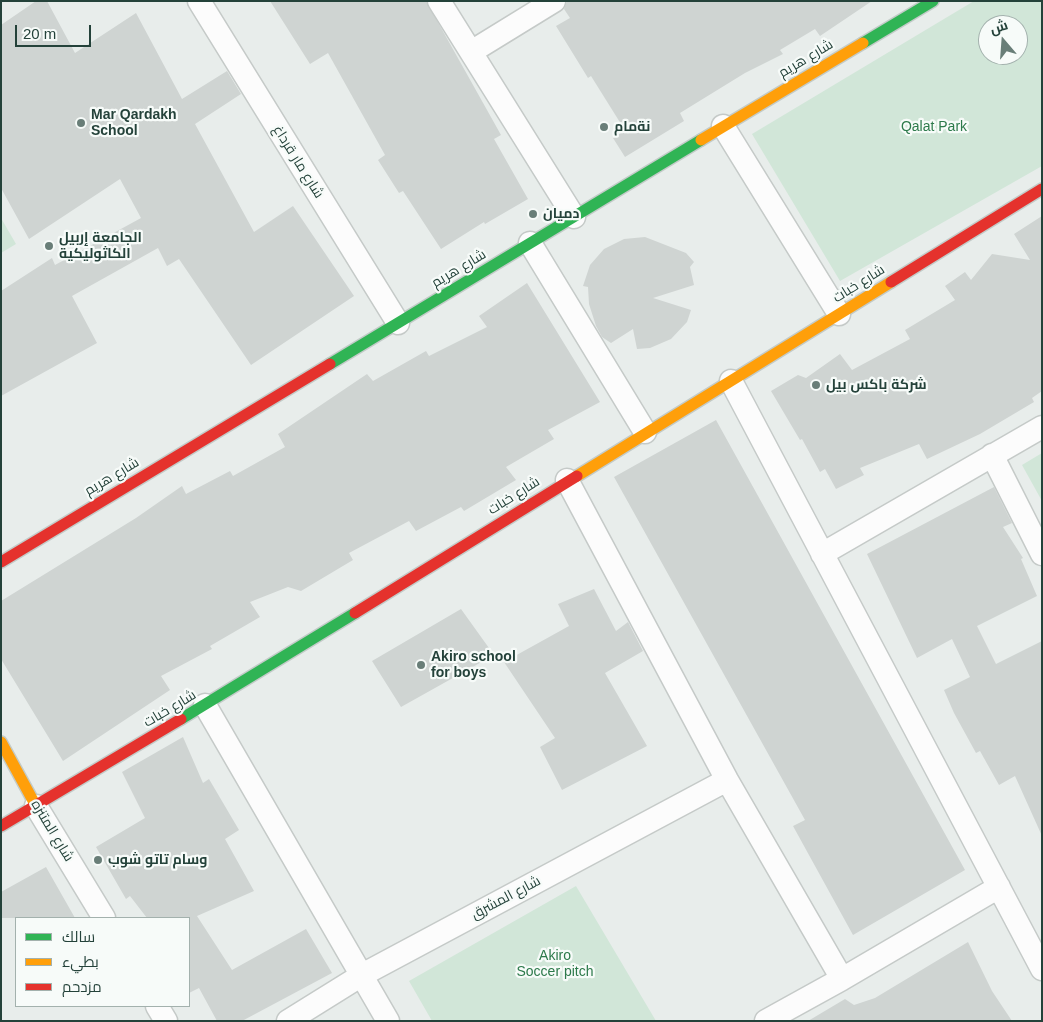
<!DOCTYPE html>
<html>
<head>
<meta charset="utf-8">
<style>
	body { margin:0 }
	#map { position:relative; width:1043px; height:1022px; overflow:hidden; background:#e8edeb; font-family:Helvetica,Cairo,sans-serif }
	canvas { display:block }
	.frame { position:absolute; inset:0; border:2px solid #24423a; pointer-events:none }
	.legend { position:absolute; left:15px; top:917px; width:175px; height:90px; box-sizing:border-box; background:#f7fbf9; border:1px solid #a3b1ad; margin:0; padding:6px 9px; list-style:none; font-size:15px; color:#24423a }
	.legend li { display:flex; align-items:center; gap:10px; height:25px }
	.legend b { width:25px; border:1px solid #a3b1ad }
	.north { position:absolute; left:978px; top:15px; width:50px; height:50px; box-sizing:border-box; background:#f7fbf9; border:1px solid #a3b1ad; border-radius:50%; rotate:342deg; font-size:14px; font-weight:700; line-height:20px; text-align:center; color:#24423a }
	.north::after { content:''; display:block; margin:auto; width:18px; height:22px; background:#697e78; clip-path:polygon(50% 0,100% 100%,50% 72%,0 100%) }
	.scale { position:absolute; left:15px; top:25px; width:76px; height:22px; box-sizing:border-box; border:2px solid #24423a; border-top:0; padding-left:6px; font-size:15px; line-height:18px; white-space:nowrap; color:#24423a; -webkit-text-stroke:4px #f7fbf9; paint-order:stroke }
</style>
</head>
<body>
<div id="map">
<canvas width="1043" height="1022"></canvas>
<div class="frame"></div>
<ul class="legend">
<li><b style="height:6px;background:#30b455"></b>سالك</li>
<li><b style="height:6px;background:#ff9f0a"></b>بطيء</li>
<li><b style="height:6px;background:#e5322d"></b>مزدحم</li>
</ul>
<div class="north">ش</div>
<div class="scale">20 m</div>
</div>
<script>
const c = document.querySelector('canvas').getContext('2d');
c.lineJoin = 'round';
function paint(path, color) { c.fillStyle = color; c.fill(path, 'evenodd'); }
const toPath = rows => new Path2D(rows.map(r => 'M' + r).join(''));
function strokePath(path, color, width, dash) { c.strokeStyle = color; c.lineWidth = width; c.lineCap = dash ? 'butt' : 'round'; c.setLineDash(dash || []); c.stroke(path); }
function write(font, color, halo, rows, align = 'center') {
  c.font = font + ' Helvetica,Cairo,sans-serif'; c.lineWidth = 4.5; c.setLineDash([]); c.textBaseline = 'middle'; c.strokeStyle = halo; c.fillStyle = color; for (const [text, x, y, turn = 0] of rows) {
    c.save(); c.translate(x, y); c.rotate((+turn || 0) * Math.PI / 180); c.textAlign = isNaN(turn) ? turn : align; if (halo) c.strokeText(text, 0, 0); c.fillText(text, 0, 0); c.restore();
  }
}
paint(toPath([
	[974,1,1042,1,1042,166,840,281,752,134],
	[988,25,1018,25,1018,55,988,55],
	[1,218,16,244,1,253],
	[1042,453,1042,501,1022,465],
	[576,886,656,1021,432,1021,409,981]
]), '#d1e6d8');
paint(toPath([
	[36,1,47,1,75,53,136,13,182,99,227,71,241,94,195,124,254,232,293,206,354,296,251,365,179,259,167,266,158,248,72,296,97,343,1,396,1,291,52,258,55,265,141,218,120,179,29,239,1,188,1,25],
	[270,1,426,1,501,135,494,139,528,199,485,224,484,222,441,249,403,191,399,193,378,160,385,155,328,53,310,64],
	[567,1,872,1,820,36,815,29,780,50,783,54,745,73,680,113,684,121,625,157,613,138,621,133,617,126,621,124,591,76,588,78,556,26,570,18,564,9],
	[1042,216,1042,391,1032,398,1034,402,980,434,927,459,919,444,860,468,864,475,836,489,825,469,820,472,802,439,800,440,771,391,798,375,806,378,840,354,852,370,910,339,905,330,955,300,945,286,965,272,971,280,992,254,1030,260,1014,234],
	[645,237,686,253,694,262,690,267,694,285,653,298,691,310,687,322,671,339,650,348,637,349,633,329,611,343,602,337,596,326,589,304,588,287,583,286,590,265,604,249,624,239],
	[527,283,600,402,548,430,554,439,506,467,516,480,464,511,461,507,416,531,409,521,349,553,353,560,301,591,288,587,250,602,260,617,210,646,212,649,161,676,170,690,63,761,1,659,1,601,136,518,182,486,186,494,230,471,233,476,285,447,278,434,367,374,373,381,426,351,429,356,487,327,479,316],
	[716,420,965,870,853,935,793,826,805,820,614,477],
	[994,487,1012,523,1003,527,1023,558,1021,559,1037,596,977,626,996,664,1042,641,1042,836,1015,776,999,785,980,751,976,753,954,713,944,690,970,677,952,639,917,658,867,554],
	[594,589,616,631,628,622,643,651,605,673,647,746,562,790,540,747,555,738,504,662,569,626,558,604],
	[461,609,494,655,401,707,372,661],
	[183,737,203,783,209,779,239,830,225,839,254,891,197,916,232,970,306,929,332,973,242,1021,217,1021,199,988,189,993,189,918,147,918,130,896,126,899,96,847,145,818,122,772],
	[46,867,75,918,1,918,1,892],
	[968,942,992,991,1012,1021,808,1021,845,999,854,1005,875,998]
]), '#cfd4d2');
const street = toPath([
	[199,1,398,323],
	[439,1,574,217],
	[471,52,554,1],
	[723,126,839,314],
	[530,243,645,432],
	[731,381,1042,969],
	[992,455,1042,554],
	[567,480,727,780,842,979],
	[822,554,1042,427],
	[205,705,388,1021],
	[36,806,104,918],
	[157,1006,166,1021],
	[288,1021,362,975,727,780],
	[766,1021,842,979,999,887]
]);
const fast = toPath([
	[863,43,933,1],
	[330,364,701,140],
	[181,719,355,613]
]);
const slow = toPath([
	[701,140,863,43],
	[577,476,891,282],
	[1,742,36,806]
]);
const jam = toPath([
	[891,282,1042,189],
	[1,562,330,364],
	[355,613,577,476],
	[1,826,181,719]
]);
strokePath(street, '#c5cac8', 25);
strokePath(fast, '#c3cbc8', 14);
strokePath(slow, '#c3cbc8', 14);
strokePath(jam, '#c3cbc8', 14);
strokePath(street, '#fcfcfc', 22);
strokePath(fast, '#30b455', 11);
strokePath(slow, '#ff9f0a', 11);
strokePath(jam, '#e5322d', 11);
for (const [x, y, r, color] of [
	[81,123,5,"#697e78"],
	[604,127,5,"#697e78"],
	[533,214,5,"#697e78"],
	[49,246,5,"#697e78"],
	[816,385,5,"#697e78"],
	[421,665,5,"#697e78"],
	[98,860,5,"#697e78"]
]) { const dot = new Path2D(); dot.arc(x, y, r, 0, 2 * Math.PI); c.fillStyle = color; c.fill(dot); strokePath(dot, '#f7fbf9', 2); }
write('14px', '#24423a', '#f7fbf9', [
	["شارع هريم",806,59,-31],
	["شارع مار قرداغ",298,162,58],
	["شارع هريم",459,269,-31],
	["شارع خبات",859,284,-32],
	["شارع هريم",112,477,-31],
	["شارع خبات",514,496,-32],
	["شارع خبات",170,709,-31],
	["شارع المتنزه",52,831,59],
	["شارع المشرق",506,898,-28]
]);
write('bold 14px', '#24423a', '#f7fbf9', [
	["Mar Qardakh",91,115],
	["School",91,131],
	["نةمام",614,127],
	["دميان",543,214],
	["الجامعة إربيل",59,238],
	["الكاثوليكية",59,254],
	["شركة باكس بيل",826,385],
	["Akiro school",431,657],
	["for boys",431,673],
	["وسام تاتو شوب",108,860]
], 'left');
write('14px', '#2d7a4b', '#f7fbf9', [
	["Qalat Park",934,127],
	["Akiro",555,956],
	["Soccer pitch",555,972]
]);
</script>
</body>
</html>
